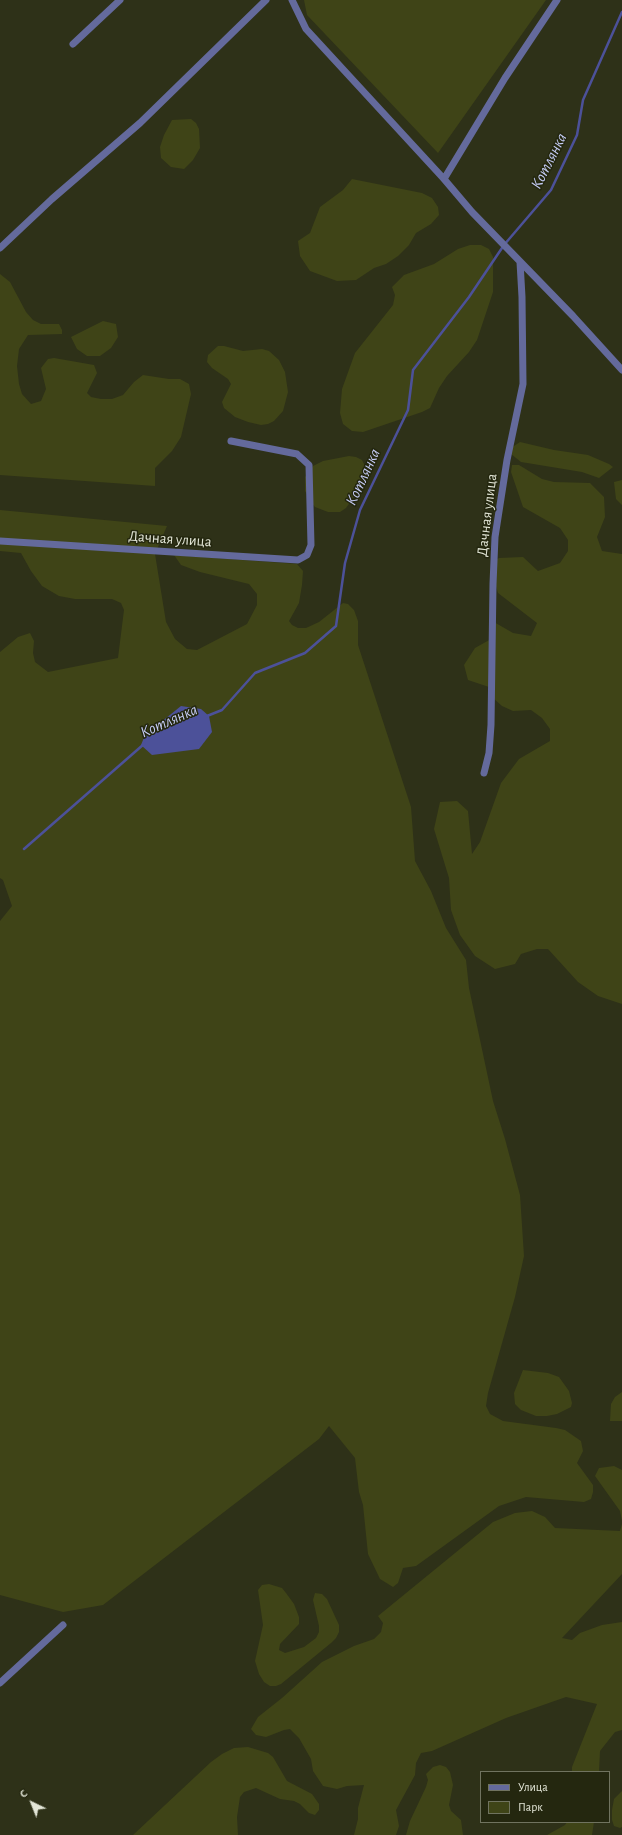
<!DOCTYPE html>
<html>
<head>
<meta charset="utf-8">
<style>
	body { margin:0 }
	#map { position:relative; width:622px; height:1835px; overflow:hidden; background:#2e3118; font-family:"Alegreya Sans",sans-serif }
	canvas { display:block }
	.legend { position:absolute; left:480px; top:1771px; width:130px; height:52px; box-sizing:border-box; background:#24270f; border:1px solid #70735f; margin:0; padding:5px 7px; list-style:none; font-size:12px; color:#e3e6d7 }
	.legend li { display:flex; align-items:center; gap:8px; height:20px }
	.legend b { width:20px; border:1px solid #70735f }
	.north { position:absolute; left:12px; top:1783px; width:40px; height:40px; -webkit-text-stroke:3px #24270f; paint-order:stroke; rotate:317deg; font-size:11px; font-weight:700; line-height:16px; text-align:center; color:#e3e6d7 }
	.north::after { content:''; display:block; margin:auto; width:14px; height:18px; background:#e3e6d7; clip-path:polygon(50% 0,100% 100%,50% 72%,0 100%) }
</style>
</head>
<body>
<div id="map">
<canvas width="622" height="1835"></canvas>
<ul class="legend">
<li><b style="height:5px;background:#646a9c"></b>Улица</li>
<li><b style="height:11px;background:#3f4417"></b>Парк</li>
</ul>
<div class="north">С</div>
</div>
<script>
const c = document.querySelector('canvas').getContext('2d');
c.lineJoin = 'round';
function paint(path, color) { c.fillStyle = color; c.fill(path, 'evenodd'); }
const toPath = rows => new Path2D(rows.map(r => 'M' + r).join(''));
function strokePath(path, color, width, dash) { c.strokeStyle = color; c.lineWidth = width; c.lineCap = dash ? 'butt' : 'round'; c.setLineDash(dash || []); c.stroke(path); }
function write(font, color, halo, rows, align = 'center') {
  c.font = font + ' "Alegreya Sans",sans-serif'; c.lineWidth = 3; c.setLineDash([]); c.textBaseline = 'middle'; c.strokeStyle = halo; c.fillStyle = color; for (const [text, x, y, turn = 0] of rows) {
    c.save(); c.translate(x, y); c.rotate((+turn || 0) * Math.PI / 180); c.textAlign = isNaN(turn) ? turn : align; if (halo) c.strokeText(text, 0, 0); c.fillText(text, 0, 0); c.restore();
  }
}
paint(toPath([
	[304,0,546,0,438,153,307,15],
	[191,119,196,123,199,129,200,148,193,160,184,169,171,167,161,158,160,147,164,135,172,120],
	[352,179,422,193,432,198,438,207,439,215,431,224,416,233,409,245,398,256,386,264,374,268,356,280,337,281,310,271,300,256,298,241,310,233,320,207,343,190],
	[470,245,481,245,489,249,493,257,493,292,477,340,469,352,447,376,439,388,430,408,422,412,363,432,352,431,343,424,340,413,342,389,355,353,393,305,395,295,392,287,404,275,434,264,458,249],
	[0,274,10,282,26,312,33,320,41,324,59,324,62,330,62,334,28,335,19,349,17,366,19,384,22,394,31,404,41,401,46,389,41,368,48,359,54,358,94,365,97,373,87,393,91,397,101,399,112,399,123,395,134,382,143,375,169,379,180,379,189,384,191,394,181,437,172,451,155,468,155,486,0,475],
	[103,321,116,324,118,337,111,348,100,356,87,356,77,349,71,337],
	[218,346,224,346,243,351,262,349,269,351,279,360,285,372,288,392,283,411,274,421,268,424,261,425,248,422,235,417,224,408,222,402,231,384,228,379,212,368,207,362,208,355],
	[520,442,554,450,588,455,609,464,613,467,599,478,582,472,521,462,511,454,511,448],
	[349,456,356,457,362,460,365,466,364,479,358,491,346,508,340,512,328,512,315,507,311,502,305,491,305,477,308,472,313,466,323,461],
	[512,465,519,465,542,479,554,482,590,483,604,497,605,517,597,537,602,551,622,554,622,1004,598,996,578,982,548,949,537,949,521,954,515,964,495,969,475,956,460,935,451,910,449,878,434,829,440,802,457,801,468,811,472,854,480,842,501,783,519,759,550,741,550,729,542,718,531,710,513,711,502,706,493,698,489,687,468,680,464,665,475,648,491,639,494,622,513,633,531,636,537,623,498,593,491,570,492,562,499,558,523,557,538,571,560,563,568,551,568,540,560,528,523,507,511,472],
	[622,480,622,505,616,499,614,482],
	[0,510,167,526,155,554,166,622,175,639,187,649,197,650,247,624,257,605,257,594,249,584,200,572,181,565,174,555,297,564,303,571,302,585,299,603,289,621,292,625,298,628,306,628,319,622,343,603,348,604,354,610,358,621,358,645,411,807,415,861,431,891,446,928,466,960,469,988,493,1101,505,1139,520,1195,524,1256,515,1297,488,1393,486,1406,490,1414,503,1421,556,1428,565,1430,581,1441,583,1451,577,1463,593,1485,593,1492,591,1499,584,1502,526,1497,499,1506,416,1566,403,1568,398,1583,393,1587,380,1579,368,1554,363,1505,359,1492,355,1458,329,1426,319,1439,103,1605,63,1612,0,1595,0,921,12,906,3,880,0,878,0,652,18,637,30,633,34,641,33,653,35,662,48,672,118,658,124,610,121,603,112,599,75,599,59,596,42,586,31,571,21,553,0,551],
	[523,1370,548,1373,559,1377,569,1391,572,1403,571,1407,557,1414,547,1416,536,1416,521,1410,515,1404,514,1393],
	[622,1392,622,1421,610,1421,611,1404,615,1397],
	[614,1466,622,1470,622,1521,620,1511,595,1476,599,1468],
	[532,1511,545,1517,555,1528,620,1531,622,1524,622,1574,562,1638,572,1640,580,1633,602,1625,622,1622,622,1730,615,1732,600,1751,599,1772,572,1772,572,1767,597,1704,566,1697,506,1718,432,1751,421,1753,416,1763,415,1775,396,1810,399,1826,396,1835,354,1835,358,1819,358,1808,364,1785,347,1786,337,1789,323,1786,313,1771,311,1759,299,1738,290,1729,284,1730,266,1737,256,1735,251,1729,258,1717,282,1698,322,1662,354,1646,374,1639,381,1632,383,1623,378,1616,493,1522,515,1513],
	[269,1584,282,1588,286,1593,294,1604,299,1617,299,1624,280,1644,279,1650,285,1653,304,1647,316,1638,319,1632,319,1626,313,1600,315,1593,322,1594,327,1599,339,1625,339,1632,336,1638,331,1643,281,1684,276,1686,270,1686,264,1682,259,1674,255,1661,263,1625,258,1590,262,1585],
	[248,1747,268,1753,273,1757,287,1781,312,1794,319,1804,319,1810,315,1815,309,1813,300,1804,294,1801,280,1799,256,1788,244,1792,240,1797,237,1817,238,1835,133,1835,211,1762,222,1754,234,1748],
	[440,1765,446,1767,450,1772,453,1785,449,1805,451,1811,461,1820,463,1835,406,1835,410,1821,426,1787,428,1780,426,1774,433,1767],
	[622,1791,622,1827,620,1828,614,1826,612,1820,612,1810,614,1799],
	[567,1822,594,1822,592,1835,547,1835,565,1825]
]), '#3f4417');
paint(toPath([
	[181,706,201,709,209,716,212,732,199,749,152,755,141,745,145,735]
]), '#4c5199');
strokePath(toPath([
	[207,716,222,710,255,673,305,653,336,626,345,563,360,510,408,410,413,370,469,297,504,245,551,190,577,135,583,100,622,12],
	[24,849,144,744]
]), '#4c5199', 2.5);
strokePath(toPath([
	[292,0,306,29,444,179,472,212,573,316,622,370],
	[73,44,120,0],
	[444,179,505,78,557,0],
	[0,248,52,199,140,123,266,0],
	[0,541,298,560,307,555,311,545,309,465,297,454,231,441],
	[484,773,489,753,491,725,493,584,495,537,507,460,523,384,522,297,520,262],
	[0,1683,63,1625]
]), '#646a9c', 7);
write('15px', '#e3e6d7', '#24270f', [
	["Дачная улица",487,515,-83],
	["Дачная улица",170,539,4]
]);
write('italic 16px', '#c5ccf5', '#24270f', [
	["Котлянка",549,161,-63],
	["Котлянка",363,477,-65],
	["Котлянка",169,721,-24]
]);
</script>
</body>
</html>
